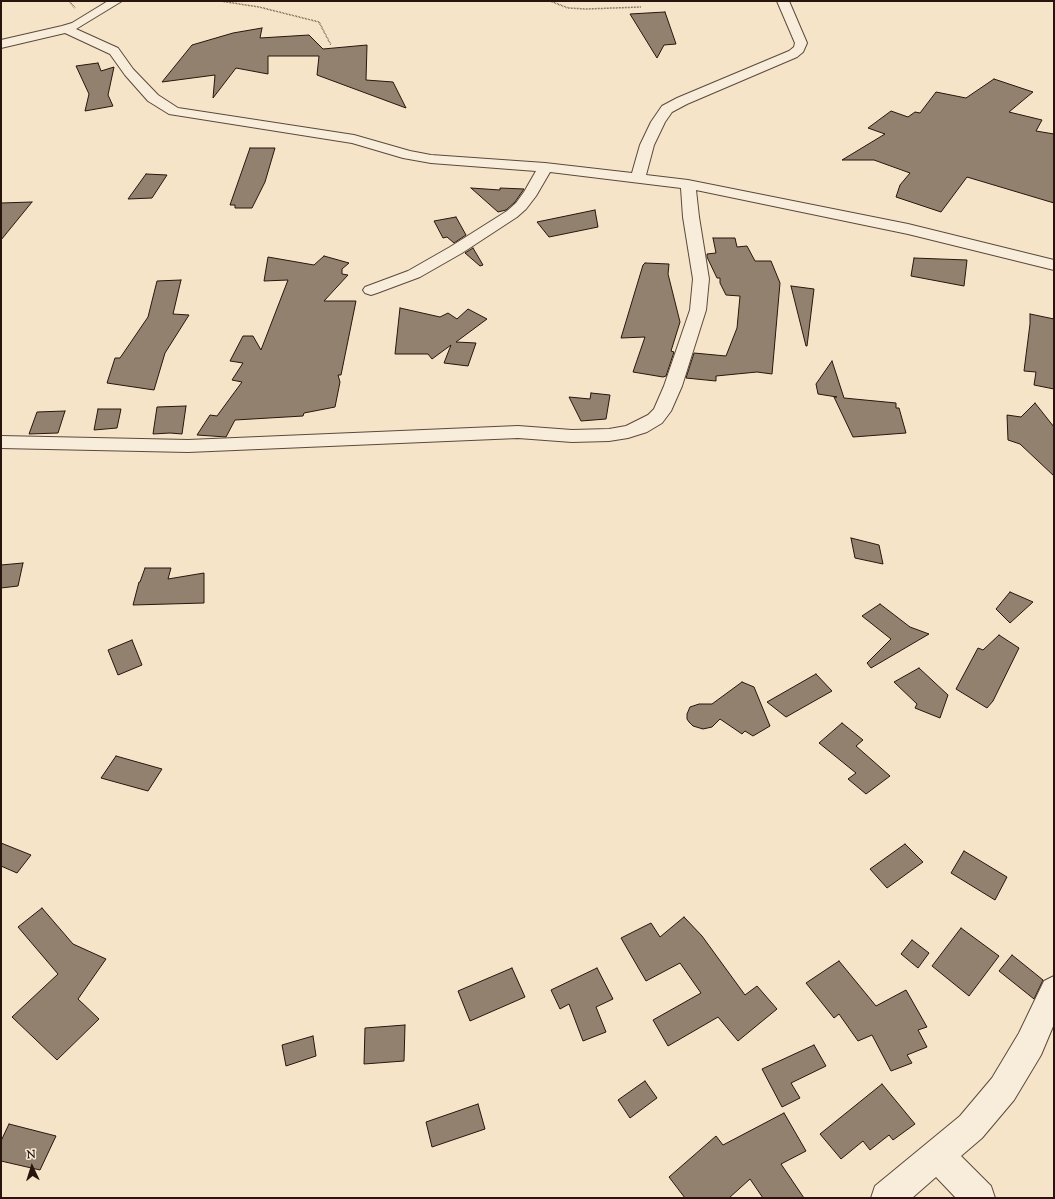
<!DOCTYPE html>
<html>
<head>
<meta charset="utf-8">
<style>
	body { margin:0 }
	#map { position:relative; width:1055px; height:1199px; overflow:hidden; background:#f5e4c8; font-family:"Sorts Mill Goudy",serif }
	canvas { display:block }
	.frame { position:absolute; inset:0; border:2px solid #28150e; pointer-events:none }
	.north { position:absolute; left:12px; top:1147px; width:40px; height:40px; -webkit-text-stroke:3px #f8eddb; paint-order:stroke; rotate:356deg; font-size:11px; font-weight:700; line-height:16px; text-align:center; color:#28150e }
	.north::after { content:''; display:block; margin:auto; width:14px; height:18px; background:#28150e; clip-path:polygon(50% 0,100% 100%,50% 72%,0 100%) }
</style>
</head>
<body>
<div id="map">
<canvas width="1055" height="1199"></canvas>
<div class="frame"></div>
<div class="north">N</div>
</div>
<script>
const c = document.querySelector('canvas').getContext('2d');
c.lineJoin = 'round';
function paint(path, color) { c.fillStyle = color; c.fill(path, 'evenodd'); }
const toPath = rows => new Path2D(rows.map(r => 'M' + r).join(''));
function strokePath(path, color, width, dash) { c.strokeStyle = color; c.lineWidth = width; c.lineCap = dash ? 'butt' : 'round'; c.setLineDash(dash || []); c.stroke(path); }
const building = toPath([
	[665,12,676,44,664,45,657,58,630,14,665,12],
	[262,28,260,38,309,35,323,49,367,45,366,80,393,82,406,108,317,75,319,56,268,56,268,74,236,68,213,98,215,75,162,82,192,45,233,33,262,28],
	[98,63,101,71,114,67,108,95,113,106,85,111,89,94,76,66,98,63],
	[994,79,1033,92,1009,112,1042,120,1036,131,1054,134,1054,203,967,177,941,212,896,197,900,185,910,173,874,160,842,160,885,134,868,128,891,111,908,117,915,112,920,113,936,92,966,98,994,79],
	[250,148,275,148,265,182,252,208,235,208,235,205,230,205,250,148],
	[146,174,167,175,152,198,128,199,146,174],
	[471,188,500,190,500,188,524,189,515,202,506,210,498,212,471,188],
	[32,202,1,240,1,203,32,202],
	[595,210,598,227,549,237,537,222,595,210],
	[456,217,466,235,454,243,447,237,443,238,434,221,456,217],
	[713,238,735,238,737,247,747,246,755,261,771,261,780,283,772,374,757,372,716,376,716,381,686,378,694,353,726,356,737,328,740,296,726,295,720,283,720,278,717,278,707,257,707,254,716,253,713,238],
	[473,248,483,265,480,266,465,253,473,248],
	[324,256,349,263,342,269,342,274,348,275,324,301,356,301,341,375,338,375,340,382,335,407,304,413,303,416,235,420,226,437,197,435,210,415,217,416,242,382,232,380,243,363,230,361,243,336,253,336,261,350,288,280,264,281,268,257,314,265,324,256],
	[914,258,967,260,964,286,911,276,914,258],
	[645,263,669,264,668,274,680,322,671,351,674,352,666,376,663,377,633,372,645,337,621,338,643,265,645,263],
	[181,280,173,314,189,315,165,353,154,390,107,383,115,358,120,358,148,317,157,281,181,280],
	[791,286,814,289,807,346,806,346,791,286],
	[400,308,440,317,448,313,457,319,468,309,487,319,456,342,476,343,468,366,444,363,451,345,432,359,428,354,395,354,400,308],
	[1030,314,1054,319,1054,389,1034,385,1036,372,1024,371,1030,324,1030,314],
	[832,361,844,398,896,403,896,408,899,408,906,433,853,437,834,397,837,397,818,394,816,384,832,361],
	[591,393,610,395,606,419,581,421,569,397,590,399,591,393],
	[1035,403,1054,427,1054,476,1020,444,1008,440,1007,415,1021,417,1035,403],
	[186,406,182,434,170,433,153,434,157,407,186,406],
	[98,409,121,409,117,428,94,430,98,409],
	[65,411,58,433,29,434,37,412,65,411],
	[851,538,879,545,883,564,855,558,851,538],
	[23,563,18,586,1,588,1,565,23,563],
	[145,568,171,568,168,579,204,573,204,603,133,605,139,582,140,582,145,568],
	[1010,592,1033,602,1010,623,996,609,1010,592],
	[880,604,910,627,929,634,871,668,867,663,891,639,862,616,880,604],
	[999,635,1019,648,993,701,987,708,956,689,978,648,983,650,999,635],
	[132,640,142,665,118,675,108,650,132,640],
	[919,668,948,695,940,718,915,708,917,704,894,682,919,668],
	[816,674,832,691,786,717,767,702,816,674],
	[742,682,754,687,770,726,753,736,745,731,742,734,720,719,712,727,703,729,693,726,689,722,687,719,687,714,690,707,699,704,712,704,742,682],
	[842,723,863,740,856,746,890,776,866,794,848,779,856,773,819,743,842,723],
	[116,756,162,769,148,791,101,778,116,756],
	[1,843,31,855,17,873,1,866,1,843],
	[905,844,923,862,887,888,870,869,905,844],
	[964,851,1007,877,995,900,951,873,964,851],
	[42,908,73,944,106,959,78,999,99,1019,57,1060,12,1017,58,974,18,927,42,908],
	[684,917,702,936,745,995,757,986,777,1009,738,1041,718,1017,668,1046,653,1020,701,993,680,963,646,981,621,938,651,923,660,937,684,917],
	[961,928,999,956,969,996,932,966,961,928],
	[912,940,929,953,918,968,901,954,912,940],
	[1012,955,1043,980,1034,999,999,971,1012,955],
	[839,961,876,1006,906,990,927,1027,918,1030,927,1047,907,1055,912,1063,891,1071,872,1035,858,1041,839,1014,834,1018,806,983,839,961],
	[512,968,525,997,470,1021,458,991,512,968],
	[597,968,613,999,596,1007,606,1032,583,1041,569,1004,560,1009,551,990,597,968],
	[405,1025,404,1061,364,1064,365,1028,405,1025],
	[313,1036,316,1056,286,1066,282,1045,313,1036],
	[814,1045,826,1066,791,1083,800,1098,782,1107,762,1069,814,1045],
	[645,1081,657,1098,630,1118,618,1100,645,1081],
	[882,1084,915,1124,893,1140,889,1135,870,1150,863,1141,841,1159,820,1134,882,1084],
	[478,1104,485,1129,432,1147,426,1122,478,1104],
	[784,1113,806,1151,781,1164,804,1198,763,1198,750,1179,729,1198,685,1198,669,1177,716,1136,723,1145,784,1113],
	[9,1124,56,1136,40,1170,1,1161,1,1141,9,1124]
]);
paint(building, '#93816f');
strokePath(building, '#28150e', 1);
const minor = toPath([
	[108,1,122,1,76,29,118,48,133,69,158,95,178,108,354,135,410,151,431,155,545,163,632,173,640,145,651,122,662,106,677,98,789,51,794,47,795,43,777,1,789,1,807,43,803,52,797,57,687,104,672,112,665,122,654,145,646,175,688,180,908,224,1054,260,1054,270,908,234,696,190,699,217,709,279,706,310,682,386,671,411,662,423,647,432,628,438,609,441,572,442,518,438,188,452,1,448,1,436,188,440,518,426,572,430,609,429,626,426,648,415,654,409,664,386,690,310,693,279,683,217,681,188,550,172,536,196,526,209,517,217,462,253,420,277,377,293,371,295,365,293,363,290,365,287,408,271,450,247,507,211,516,203,524,192,536,171,431,163,403,158,352,143,169,114,148,101,125,75,110,54,65,33,1,48,1,40,62,26,72,23,108,1],
	[1054,976,1054,1024,1041,1055,1014,1100,982,1138,961,1156,991,1186,995,1198,956,1198,936,1177,912,1198,871,1198,875,1186,960,1116,992,1078,1019,1033,1044,981,1054,976]
]);
strokePath(minor, '#5b493c', 2);
strokePath(toPath([
	[69,1,75,8],
	[220,1,259,7,319,22,331,45],
	[550,1,568,8,586,9,641,7]
]), '#28150e', 1.5, [0.5, 1]);
paint(minor, '#f8eddb');
</script>
</body>
</html>
